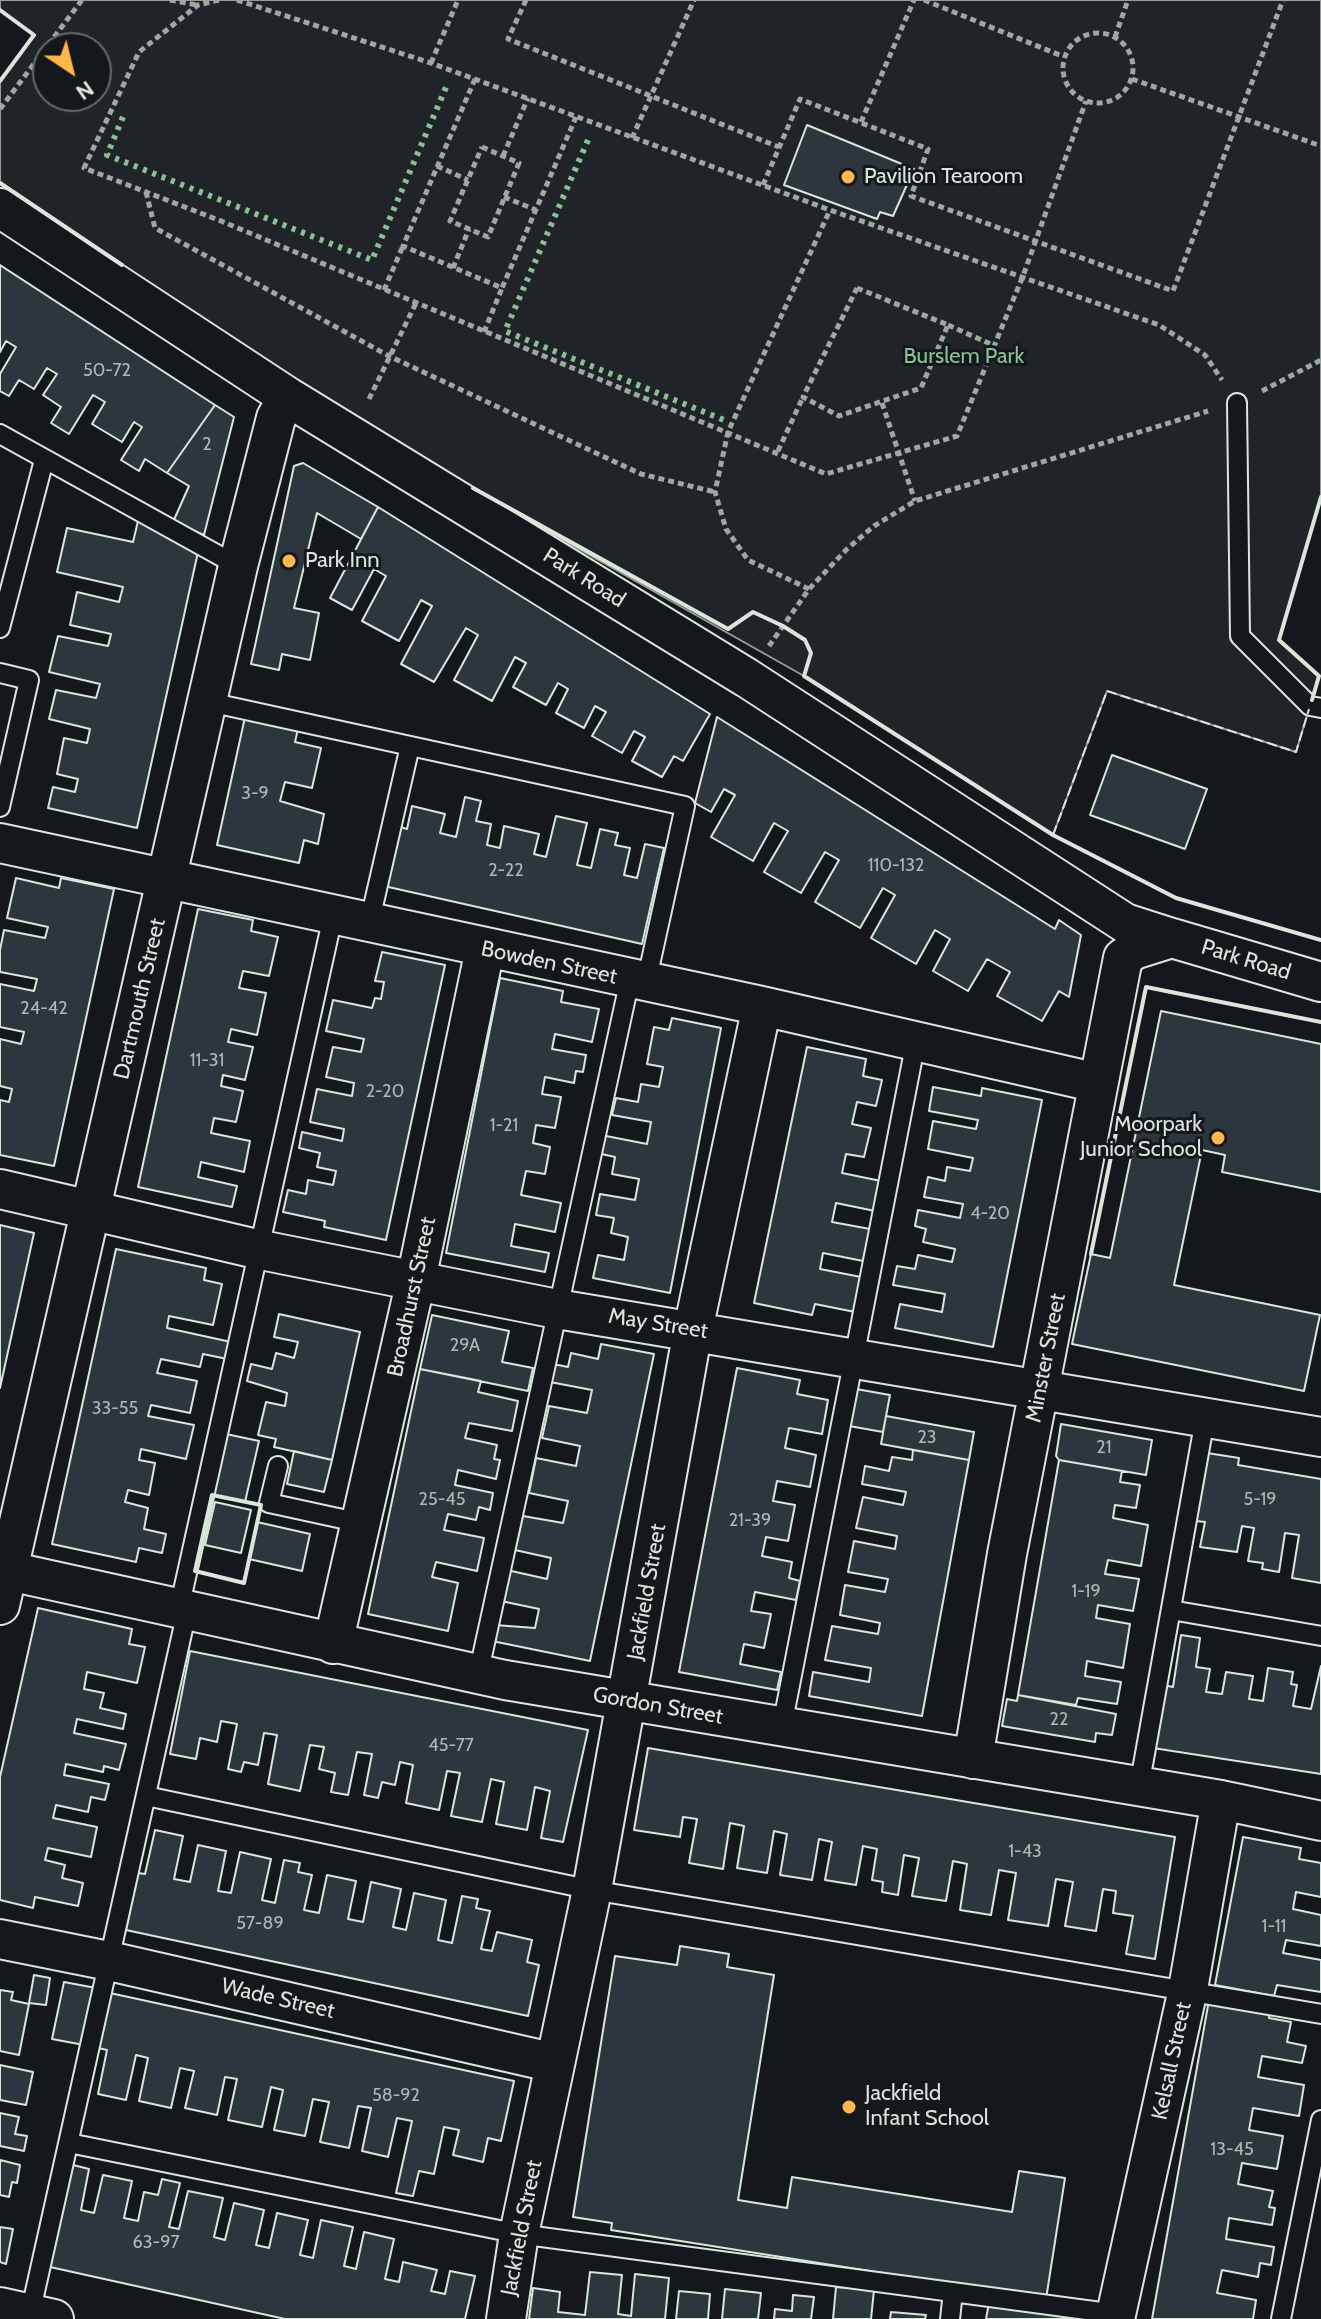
<!DOCTYPE html>
<html>
<head>
<meta charset="utf-8">
<style>
	body { margin:0 }
	#map { position:relative; width:1321px; height:2319px; overflow:hidden; background:#14181c; font-family:Cabin,sans-serif }
	canvas { display:block }
	.north { position:absolute; left:32px; top:32px; width:80px; height:80px; box-sizing:border-box; background:#14181c; border:2px solid #626a69; border-radius:50%; rotate:145deg; font-size:22px; font-weight:700; line-height:32px; text-align:center; color:#d8e6dc }
	.north::after { content:''; display:block; margin:auto; width:28px; height:36px; background:#ffb74d; clip-path:polygon(50% 0,100% 100%,50% 72%,0 100%) }
</style>
</head>
<body>
<div id="map">
<canvas width="1321" height="2319"></canvas>
<div class="north">N</div>
</div>
<script>
const c = document.querySelector('canvas').getContext('2d');
c.lineJoin = 'round';
function paint(path, color) { c.fillStyle = color; c.fill(path, 'evenodd'); }
const toPath = rows => new Path2D(rows.map(r => 'M' + r).join(''));
function strokePath(path, color, width, dash) { c.strokeStyle = color; c.lineWidth = width; c.lineCap = dash ? 'butt' : 'round'; c.setLineDash(dash || []); c.stroke(path); }
function write(font, color, halo, rows, align = 'center') {
  c.font = font + ' Cabin,sans-serif'; c.lineWidth = 6; c.setLineDash([]); c.textBaseline = 'middle'; c.strokeStyle = halo; c.fillStyle = color; for (const [text, x, y, turn = 0] of rows) {
    c.save(); c.translate(x, y); c.rotate((+turn || 0) * Math.PI / 180); c.textAlign = isNaN(turn) ? turn : align; if (halo) c.strokeText(text, 0, 0); c.fillText(text, 0, 0); c.restore();
  }
}
const green = toPath([
	[0,0,1321,0,1321,497,1279,640,1319,676,1296,752,1107,691,1053,835,804,676,357,424,0,183,0,81,34,35,0,10,0,0],
	[48,48,96,48,96,96,48,96,48,48]
]);
paint(green, '#202428');
strokePath(green, '#939e99', 2);
const building = toPath([
	[807,125,914,169,893,216,880,212,877,219,784,185,807,125],
	[0,265,215,405,167,473,145,459,139,471,121,460,142,427,134,422,122,442,92,424,105,402,93,395,69,434,51,423,61,407,43,395,57,374,47,368,34,389,19,380,9,396,0,391,0,374,16,347,6,341,0,352,0,265],
	[215,405,234,417,204,535,173,522,189,486,167,473,215,405],
	[303,463,378,507,361,539,317,513,294,608,319,613,310,660,282,654,279,670,251,664,294,466,303,463],
	[378,507,710,714,683,761,674,756,662,777,632,761,645,737,634,731,622,753,592,736,606,712,595,706,584,728,556,713,568,689,558,683,546,705,513,687,526,663,515,657,492,701,454,680,478,635,466,628,434,682,401,664,432,606,421,600,399,641,362,621,386,576,374,569,352,610,330,598,378,507],
	[138,521,198,552,137,828,48,808,53,787,75,792,78,779,57,774,64,738,87,743,90,729,49,719,56,690,96,698,100,684,49,672,58,636,108,646,111,634,70,625,77,592,119,602,123,587,57,572,67,528,133,542,138,521],
	[245,717,298,729,295,742,321,748,312,788,285,782,280,801,324,814,318,844,304,840,299,863,217,845,245,717],
	[717,717,1055,929,1059,920,1081,935,1069,997,1059,991,1042,1021,997,996,1010,972,987,959,968,991,933,971,950,939,935,930,916,964,871,938,895,895,883,888,860,928,815,902,839,860,825,852,801,893,764,872,788,831,774,823,753,861,711,837,735,795,724,789,711,812,695,803,717,717],
	[1112,755,1207,789,1185,849,1090,815,1112,755],
	[465,797,481,801,476,821,491,824,487,845,500,848,504,826,539,834,534,854,546,857,556,816,587,823,577,865,591,868,600,829,618,833,615,845,630,848,624,875,637,878,645,844,664,848,642,944,384,886,397,826,407,829,412,806,445,814,440,833,456,837,465,797],
	[16,878,59,888,61,878,114,889,54,1166,0,1155,0,1100,9,1102,12,1089,0,1086,0,1039,21,1044,24,1032,0,1027,0,984,34,991,37,979,0,972,0,950,4,930,45,938,48,927,7,918,16,878],
	[198,909,253,920,251,931,278,937,269,976,243,971,239,988,266,993,257,1035,231,1029,228,1042,253,1047,245,1080,223,1075,221,1086,243,1091,236,1122,214,1118,211,1133,250,1141,244,1172,201,1162,198,1177,237,1186,232,1207,138,1187,198,909],
	[382,952,445,965,386,1240,324,1227,325,1221,283,1212,288,1190,306,1194,308,1180,333,1185,336,1171,317,1167,320,1153,299,1148,302,1132,342,1141,344,1129,310,1122,317,1089,352,1096,354,1083,326,1077,333,1047,361,1052,364,1039,326,1031,333,1000,372,1008,375,998,381,999,384,982,375,981,382,952],
	[500,978,563,991,561,1002,599,1009,592,1042,555,1034,552,1049,586,1055,583,1072,576,1071,574,1083,545,1077,542,1094,561,1097,555,1128,536,1125,533,1143,550,1147,545,1174,526,1171,521,1195,561,1203,555,1232,515,1224,511,1246,549,1253,545,1272,446,1253,500,978],
	[1161,1011,1321,1044,1321,1192,1222,1172,1225,1155,1202,1150,1174,1285,1320,1315,1304,1391,1072,1344,1091,1254,1110,1258,1161,1011],
	[672,1018,721,1028,670,1293,593,1278,598,1255,624,1260,628,1237,611,1233,614,1218,596,1215,600,1194,635,1200,639,1179,612,1174,615,1157,597,1153,601,1135,647,1144,651,1122,612,1115,616,1098,638,1102,641,1084,659,1087,663,1067,647,1064,654,1027,669,1030,672,1018],
	[807,1047,866,1059,863,1076,882,1080,876,1106,857,1102,852,1124,871,1128,864,1157,846,1154,842,1173,881,1181,875,1211,836,1203,832,1222,870,1229,863,1261,823,1253,820,1269,861,1277,855,1312,815,1304,812,1315,754,1303,807,1047],
	[933,1087,981,1096,982,1088,1042,1100,993,1347,895,1328,900,1304,942,1312,945,1294,893,1285,897,1266,915,1269,918,1255,952,1262,955,1249,923,1242,926,1229,915,1226,918,1210,960,1218,963,1204,924,1197,928,1177,945,1181,947,1167,970,1171,973,1158,928,1149,933,1121,976,1129,978,1120,929,1111,933,1087],
	[0,1225,34,1233,0,1388,0,1225],
	[116,1249,206,1268,204,1280,222,1284,213,1325,169,1316,167,1328,231,1342,227,1359,203,1354,200,1367,161,1359,157,1373,197,1381,190,1413,151,1405,148,1416,194,1425,186,1459,141,1449,139,1460,155,1463,149,1495,128,1490,125,1502,148,1508,144,1529,166,1534,162,1553,139,1548,136,1562,52,1544,116,1249],
	[279,1314,360,1332,332,1460,274,1447,276,1439,258,1435,266,1402,285,1406,287,1393,247,1381,251,1364,272,1369,276,1353,294,1358,298,1342,274,1337,279,1314],
	[432,1315,509,1331,502,1362,533,1368,528,1391,420,1369,432,1315],
	[601,1344,654,1354,590,1661,492,1641,495,1625,535,1628,539,1609,501,1601,507,1570,547,1579,551,1558,515,1550,523,1516,563,1523,568,1501,529,1493,536,1458,576,1466,580,1446,542,1438,549,1406,587,1413,592,1390,550,1382,553,1364,568,1367,571,1353,598,1359,601,1344],
	[737,1368,800,1380,797,1394,828,1400,822,1434,789,1428,785,1448,816,1455,810,1487,777,1481,773,1501,795,1505,788,1541,766,1537,762,1556,792,1562,789,1578,800,1581,796,1600,755,1592,751,1611,771,1614,764,1648,744,1644,740,1664,781,1672,777,1690,679,1672,737,1368],
	[420,1369,481,1381,478,1392,518,1401,512,1431,469,1423,465,1438,497,1445,494,1459,500,1460,496,1479,458,1470,455,1485,493,1493,490,1510,479,1507,476,1520,448,1514,444,1530,484,1538,477,1571,436,1562,432,1577,458,1583,448,1631,368,1614,420,1369],
	[856,1389,890,1395,883,1432,849,1426,856,1389],
	[886,1416,974,1432,969,1460,881,1444,886,1416],
	[1061,1424,1152,1440,1146,1475,1059,1460,1056,1456,1061,1424],
	[226,1434,259,1441,245,1502,212,1495,226,1434],
	[913,1450,969,1460,922,1716,809,1696,813,1672,869,1682,871,1668,825,1660,832,1626,878,1634,880,1623,840,1615,845,1585,885,1592,888,1579,848,1572,854,1541,895,1549,897,1536,856,1528,863,1497,903,1505,906,1492,862,1484,865,1466,889,1471,892,1457,912,1460,913,1450],
	[294,1451,332,1460,324,1492,287,1484,294,1451],
	[1207,1453,1239,1458,1238,1465,1321,1479,1321,1583,1292,1578,1299,1535,1285,1533,1279,1572,1262,1569,1263,1563,1248,1561,1254,1528,1242,1526,1237,1552,1200,1547,1205,1522,1196,1521,1207,1453],
	[1059,1460,1122,1471,1120,1482,1140,1485,1136,1508,1115,1505,1113,1518,1148,1525,1141,1566,1108,1560,1105,1574,1139,1579,1133,1611,1098,1605,1096,1618,1130,1624,1123,1668,1087,1661,1085,1676,1121,1682,1117,1704,1078,1698,1076,1705,1018,1695,1059,1460],
	[215,1502,251,1510,241,1553,205,1545,215,1502],
	[257,1522,310,1534,302,1571,249,1559,257,1522],
	[38,1608,132,1629,129,1644,145,1647,137,1683,87,1672,84,1689,104,1693,100,1708,126,1714,123,1729,77,1719,74,1733,126,1744,119,1770,104,1766,103,1772,66,1764,64,1775,109,1784,105,1800,91,1797,88,1812,56,1805,53,1818,97,1827,91,1857,48,1848,45,1860,65,1865,62,1878,83,1883,78,1906,35,1897,33,1908,0,1900,0,1777,38,1608],
	[1181,1635,1200,1638,1196,1667,1210,1669,1206,1692,1222,1694,1226,1672,1253,1676,1249,1699,1263,1701,1268,1668,1293,1672,1291,1684,1297,1685,1293,1706,1311,1709,1321,1666,1321,1774,1153,1748,1163,1685,1173,1687,1181,1635],
	[190,1651,588,1730,563,1842,541,1838,550,1791,535,1787,527,1830,496,1824,504,1782,491,1779,482,1822,451,1816,460,1773,447,1771,439,1810,406,1803,413,1765,400,1762,395,1785,382,1782,378,1798,364,1795,372,1754,357,1752,348,1795,331,1792,335,1773,319,1769,324,1747,310,1745,300,1791,268,1784,277,1735,264,1733,258,1765,244,1762,241,1772,228,1769,237,1724,221,1721,217,1742,200,1738,196,1759,170,1754,190,1651],
	[1018,1695,1116,1714,1112,1735,1096,1733,1095,1742,1002,1726,1007,1699,1017,1701,1018,1695],
	[648,1748,1175,1837,1155,1959,1126,1954,1133,1916,1113,1913,1116,1891,1103,1889,1096,1931,1065,1926,1073,1882,1056,1879,1048,1926,1008,1920,1016,1873,999,1870,991,1915,960,1910,967,1864,953,1861,946,1901,912,1896,919,1858,904,1855,898,1895,882,1892,883,1882,872,1880,877,1849,863,1846,856,1885,825,1880,832,1842,819,1839,812,1880,780,1875,787,1834,774,1831,767,1873,737,1868,744,1826,730,1823,723,1869,689,1863,697,1819,683,1817,680,1837,634,1830,648,1748],
	[155,1830,183,1836,174,1879,190,1882,198,1845,226,1851,218,1891,231,1893,240,1852,271,1859,262,1900,275,1903,284,1860,300,1863,298,1872,312,1875,304,1910,319,1913,327,1875,356,1881,348,1919,363,1922,371,1882,401,1889,393,1927,406,1930,414,1893,446,1900,438,1940,452,1943,462,1896,478,1899,476,1908,490,1911,481,1949,492,1951,497,1932,532,1940,527,1962,539,1965,528,2016,126,1930,138,1873,145,1874,155,1830],
	[1243,1837,1301,1848,1299,1859,1321,1863,1321,1897,1296,1892,1293,1909,1321,1915,1321,1946,1286,1940,1283,1953,1321,1960,1321,1992,1277,1985,1274,1996,1215,1985,1243,1837],
	[680,1946,729,1954,727,1967,774,1975,738,2200,787,2208,792,2177,1012,2212,1019,2171,1065,2178,1046,2299,611,2230,612,2223,573,2217,615,1956,677,1965,680,1946],
	[34,1975,50,1978,46,2005,29,2003,34,1975],
	[64,1982,96,1988,84,2045,52,2039,64,1982],
	[0,1990,13,1992,11,2000,29,2004,19,2055,0,2051,0,1990],
	[110,1993,514,2081,501,2141,488,2138,483,2162,453,2155,459,2130,444,2127,434,2174,419,2171,413,2196,396,2193,412,2121,397,2118,388,2157,362,2151,371,2108,358,2106,349,2148,320,2142,329,2102,313,2099,305,2136,274,2130,283,2090,271,2087,262,2127,228,2120,237,2079,225,2077,217,2115,185,2108,194,2071,180,2068,171,2108,139,2101,148,2058,136,2055,126,2100,98,2094,107,2050,98,2048,110,1993],
	[1209,2000,1270,2010,1269,2018,1291,2022,1287,2042,1306,2046,1302,2063,1262,2056,1258,2077,1304,2085,1299,2116,1253,2108,1249,2130,1283,2136,1277,2169,1242,2163,1238,2184,1273,2191,1269,2207,1275,2208,1272,2225,1229,2218,1226,2239,1274,2247,1271,2265,1260,2263,1258,2277,1222,2270,1217,2293,1256,2300,1253,2319,1152,2319,1209,2000],
	[0,2065,33,2072,26,2105,0,2100,0,2065],
	[0,2113,19,2117,15,2134,27,2136,24,2151,0,2146,0,2113],
	[0,2160,20,2165,17,2183,12,2182,9,2197,0,2195,0,2160],
	[73,2165,89,2169,81,2210,94,2213,103,2175,132,2181,124,2218,138,2221,144,2192,158,2195,162,2179,180,2183,169,2227,179,2229,188,2191,223,2198,214,2237,225,2240,234,2203,264,2210,256,2245,269,2248,277,2213,308,2220,300,2255,313,2258,321,2220,353,2227,344,2266,356,2269,364,2232,394,2239,385,2279,399,2282,403,2262,437,2270,431,2291,445,2294,450,2271,475,2276,465,2319,285,2319,50,2267,73,2165],
	[0,2227,13,2229,6,2264,0,2262,0,2227],
	[590,2272,622,2275,618,2314,631,2316,635,2274,669,2278,665,2319,529,2319,533,2288,560,2292,558,2312,585,2315,590,2272],
	[836,2287,874,2290,871,2319,833,2319,836,2287],
	[725,2289,761,2293,758,2319,722,2319,725,2289],
	[679,2291,710,2294,708,2319,676,2319,679,2291],
	[793,2295,814,2297,811,2319,774,2319,775,2309,792,2311,793,2295],
	[989,2303,1082,2315,1081,2319,986,2319,989,2303],
	[891,2312,926,2315,925,2319,890,2319,891,2312]
]);
paint(building, '#2c363c');
strokePath(building, '#d8e6dc', 2);
const lane = toPath([
	[1237,403,1240,636,1310,706,1321,708],
	[0,434,238,566],
	[0,628,44,460],
	[0,673,29,680,0,807],
	[209,702,685,806,646,983],
	[369,924,410,746],
	[278,1466,269,1503,361,1523],
	[179,1609,333,916],
	[1171,1610,1321,1636],
	[478,1675,630,979],
	[782,1726,916,1041],
	[1139,1787,1205,1419],
	[146,1796,592,1890,1321,2014],
	[69,2143,519,2234,1116,2314],
	[30,2314,187,1611],
	[950,2319,953,2292],
	[1281,2319,1321,2120]
]);
const street = toPath([
	[0,208,288,397,747,678,1125,923,1172,938],
	[0,843,762,1006,1098,1083],
	[0,1189,261,1250,557,1309,1321,1437],
	[0,1569,505,1680,1221,1800,1321,1821],
	[0,1605,238,566,276,418,288,397],
	[333,1644,416,1280,485,949],
	[973,1759,1007,1554,1123,958,1134,950,1172,938,1321,982],
	[0,1939,109,1961,555,2063],
	[0,2307,54,2319],
	[506,2319,519,2234,592,1890,693,1330,762,1006],
	[1115,2319,1188,1989,1221,1800]
]);
strokePath(lane, '#d8e6dc', 22);
strokePath(street, '#d8e6dc', 42);
strokePath(toPath([
	[170,0,197,5],
	[219,0,198,5,139,52,84,168,221,221,826,474,957,436,1023,276,1086,101],
	[237,0,431,63,830,210,1159,325,1205,355,1222,380],
	[526,0,508,39,779,147],
	[924,0,1062,56],
	'1063 68a35 35 0 1 1 70 0a35 35 0 1 1-70 0Z',
	[1115,37,1128,0],
	[431,63,458,0],
	[475,79,403,246,502,288,576,117],
	[1132,79,1321,146],
	[0,109,82,0],
	[861,122,914,0],
	[632,138,694,0],
	[482,147,519,163,488,237,450,221,482,147],
	[503,156,528,98],
	[437,166,468,180],
	[763,185,800,99,928,149,911,196,1173,291,1283,0],
	[146,192,155,228,389,356,641,474,715,492],
	[504,197,536,210],
	[453,268,469,229],
	[857,288,948,325,921,388,839,416,803,397,857,288],
	[384,290,403,246],
	[948,325,995,346],
	[484,332,502,288],
	[1262,391,1321,360],
	[369,399,416,303],
	[882,403,915,501],
	[778,451,803,397],
	[809,589,748,560,726,529,715,492,728,432,830,210],
	[769,646,809,589,847,549,874,526,915,501,1208,411]
]), '#9da8a2', 5, [6, 4]);
strokePath(lane, '#14181c', 18);
strokePath(street, '#14181c', 38);
strokePath(toPath([
	[123,117,107,155,372,260,447,85],
	[588,140,505,331,724,420]
]), '#8ac095', 6, [4, 6]);
strokePath(toPath([
	[1053,835,1107,691,1296,752,1309,709]
]), '#d8e6dc', 2, [10, 4]);
strokePath(toPath([
	[0,10,34,35,0,81],
	[0,183,122,265],
	[473,488,728,629,753,612,783,626,805,640,811,653,804,676,1053,835,1176,898,1321,940],
	[1312,700,1319,676,1279,640,1321,497],
	[1091,1254,1146,987,1321,1022],
	[212,1495,261,1505,244,1583,195,1571,212,1495]
]), '#d8e6dc', 4);
for (const [x, y, r, color] of [
	[848,177,8,"#ffb74d"],
	[289,561,8,"#ffb74d"],
	[1218,1138,8,"#ffb74d"],
	[849,2107,8,"#ffb74d"]
]) { const dot = new Path2D(); dot.arc(x, y, r, 0, 2 * Math.PI); c.fillStyle = color; c.fill(dot); strokePath(dot, '#14181c', 3); }
write('18px', '#adbab4', null, [
	["50-72",107,371],
	["2",207,445],
	["3-9",255,794],
	["110-132",896,866],
	["2-22",506,871],
	["24-42",44,1009],
	["11-31",207,1061],
	["2-20",385,1092],
	["1-21",504,1126],
	["4-20",990,1214],
	["29A",465,1346],
	["33-55",115,1409],
	["23",927,1438],
	["21",1104,1448],
	["25-45",442,1500],
	["5-19",1260,1500],
	["21-39",750,1521],
	["1-19",1086,1592],
	["22",1059,1720],
	["45-77",451,1746],
	["1-43",1025,1852],
	["57-89",260,1924],
	["1-11",1274,1927],
	["58-92",396,2096],
	["13-45",1232,2150],
	["63-97",156,2243]
]);
write('22px', '#d8e6dc', '#14181c', [
	["Pavilion Tearoom",864,177],
	["Park Inn",305,561],
	["Moorpark",1202,1125,"right"],
	["Junior School",1202,1150,"right"],
	["Jackfield",865,2094],
	["Infant School",865,2119]
], 'left');
write('22px', '#8ac095', '#14181c', [
	["Burslem Park",964,357]
]);
write('22px', '#d8e6dc', '#14181c', [
	["Park Road",584,578,32],
	["Park Road",1246,960,17],
	["Bowden Street",549,963,12],
	["Dartmouth Street",140,999,-77],
	["Broadhurst Street",412,1297,-78],
	["May Street",658,1324,9],
	["Minster Street",1046,1358,-79],
	["Jackfield Street",647,1592,-80],
	["Gordon Street",658,1706,10],
	["Wade Street",278,1999,13],
	["Kelsall Street",1172,2061,-78],
	["Jackfield Street",522,2228,-79]
]);
</script>
</body>
</html>
